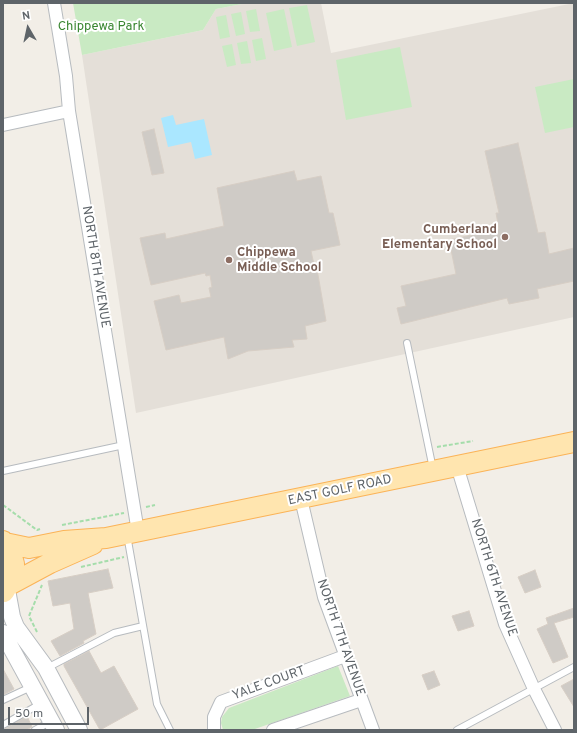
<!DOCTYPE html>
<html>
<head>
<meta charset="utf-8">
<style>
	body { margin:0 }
	#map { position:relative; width:577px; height:733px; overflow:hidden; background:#f2eee7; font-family:Overpass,sans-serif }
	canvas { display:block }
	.frame { position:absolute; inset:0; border:4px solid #5e6469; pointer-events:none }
	.north { position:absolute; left:8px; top:8px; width:40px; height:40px; -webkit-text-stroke:3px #fff; paint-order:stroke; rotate:351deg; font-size:11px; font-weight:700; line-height:16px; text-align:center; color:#5e6469 }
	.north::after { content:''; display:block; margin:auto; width:14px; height:18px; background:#5e6469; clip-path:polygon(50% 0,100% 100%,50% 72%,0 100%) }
	.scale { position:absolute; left:8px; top:707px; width:81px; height:18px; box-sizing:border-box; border:2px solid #5e6469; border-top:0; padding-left:5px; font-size:12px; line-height:14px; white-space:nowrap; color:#5e6469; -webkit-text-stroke:3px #fff; paint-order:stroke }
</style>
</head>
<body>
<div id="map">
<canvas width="577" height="733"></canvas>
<div class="frame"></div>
<div class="north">N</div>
<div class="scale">50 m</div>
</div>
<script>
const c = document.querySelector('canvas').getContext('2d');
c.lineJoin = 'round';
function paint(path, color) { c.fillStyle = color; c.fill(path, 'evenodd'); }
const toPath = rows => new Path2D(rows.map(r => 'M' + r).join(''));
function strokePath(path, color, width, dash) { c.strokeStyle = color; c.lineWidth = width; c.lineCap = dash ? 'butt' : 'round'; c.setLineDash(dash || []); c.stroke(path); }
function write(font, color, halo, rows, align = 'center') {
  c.font = font + ' Overpass,sans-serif'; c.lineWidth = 4; c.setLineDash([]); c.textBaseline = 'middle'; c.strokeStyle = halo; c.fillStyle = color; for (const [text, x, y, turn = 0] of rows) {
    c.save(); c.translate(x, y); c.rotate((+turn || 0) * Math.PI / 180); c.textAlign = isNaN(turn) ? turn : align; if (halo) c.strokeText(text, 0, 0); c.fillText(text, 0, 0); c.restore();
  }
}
paint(toPath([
	[247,3,321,3,331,53,574,3,574,317,136,413,82,55,203,30,216,9]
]), '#e4dfd8');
paint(toPath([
	[73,3,247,3,216,9,203,30,82,55],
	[307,5,315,42,297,46,289,8],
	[256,9,260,31,250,32,246,11],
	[284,9,292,47,274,51,266,13],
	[241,12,245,34,236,36,231,14],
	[226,15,230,37,220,39,216,17],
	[262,38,266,59,256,61,252,40],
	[247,41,251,63,241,64,237,43],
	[232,44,236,65,227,67,222,46],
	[400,47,412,107,346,120,336,60],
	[574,79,574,127,545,133,535,87],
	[338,666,350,696,252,730,223,730,221,723,222,717,229,708]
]), '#c9eac3');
paint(toPath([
	[173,115,176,125,204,119,212,155,195,159,191,142,168,147,161,118]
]), '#aae7ff');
const building = toPath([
	[154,129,164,173,152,175,142,132,154,129],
	[518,143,538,233,545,232,549,254,574,248,574,281,537,289,539,298,509,304,507,298,401,324,397,308,406,306,401,286,456,274,449,240,499,229,496,213,499,213,485,151,518,143],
	[294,171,297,181,321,176,329,213,333,213,340,245,311,251,315,269,317,269,326,321,305,326,307,339,292,340,294,347,248,351,228,359,224,337,166,350,154,301,179,295,181,303,211,297,209,288,212,287,210,275,206,276,205,273,151,285,140,238,165,233,166,239,224,226,217,188,294,171],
	[108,569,113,588,88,593,96,634,83,641,84,643,60,656,51,641,74,629,70,603,53,606,48,581,108,569],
	[535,570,541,587,525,593,518,577,535,570],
	[574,608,574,617,554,623,568,657,553,663,537,629,548,624,546,618,574,608],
	[469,611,474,626,458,631,452,616,469,611],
	[89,651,101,673,114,666,138,709,100,730,64,666,64,664,89,651],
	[3,669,14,689,3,695,3,669],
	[434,671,440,685,428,690,422,675,434,671],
	[574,679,574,707,561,686,574,679],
	[27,716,32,727,26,730,3,730,27,716]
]);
paint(building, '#cfcbc6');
strokePath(building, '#d7cec5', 1);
const service = toPath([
	[407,343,433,469],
	[3,471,124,445],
	[127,535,157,704,170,730],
	[47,668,114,633,143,626],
	[3,700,31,687],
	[3,725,40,704],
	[35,730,52,721],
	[457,730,574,667]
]);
const minor = toPath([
	[54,3,66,76,69,111,138,532],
	[3,125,69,111],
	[457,466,505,624,534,689,555,730],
	[301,499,324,597,373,730],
	[214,730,214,717,221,702,345,656],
	[273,730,361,700]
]);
const tertiary = toPath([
	[7,590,12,617,16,627,46,668,79,730],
	[3,633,56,730]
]);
const primary = toPath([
	[3,541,11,553,14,564,14,575,4,592],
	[5,543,29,548,64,541,106,538,574,442],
	[9,585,50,563,93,544]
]);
strokePath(service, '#b7bbbf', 8);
strokePath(minor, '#b7bbbf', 14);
strokePath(tertiary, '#b7bbbf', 18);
strokePath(primary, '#fbb357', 22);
strokePath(toPath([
	[437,447,473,441],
	[3,505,37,530,40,529],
	[146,507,155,505],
	[62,525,124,513],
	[81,567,124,557],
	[37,632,29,616,42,585]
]), '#a5ddab', 2, [4, 2]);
strokePath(service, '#fff', 6);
strokePath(minor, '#fff', 12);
strokePath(tertiary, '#fff', 16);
strokePath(primary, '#ffe5af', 20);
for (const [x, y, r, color] of [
	[505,237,4,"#8d6e63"],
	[229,260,4,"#8d6e63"]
]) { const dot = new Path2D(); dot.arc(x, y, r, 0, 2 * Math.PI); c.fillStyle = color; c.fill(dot); strokePath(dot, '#fff', 1.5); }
write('13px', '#398630', '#fff', [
	["Chippewa Park",101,27]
]);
write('bold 13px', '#785e54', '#fff', [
	["Cumberland",497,230],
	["Elementary School",497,245],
	["Chippewa",237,253,"left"],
	["Middle School",237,268,"left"]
], 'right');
write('13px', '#5e6469', '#fff', [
	["NORTH 8TH AVENUE",95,267,81],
	["EAST GOLF ROAD",340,491,-12],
	["NORTH 6TH AVENUE",493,578,72],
	["NORTH 7TH AVENUE",340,638,71],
	["YALE COURT",269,684,-20]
]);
</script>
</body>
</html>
